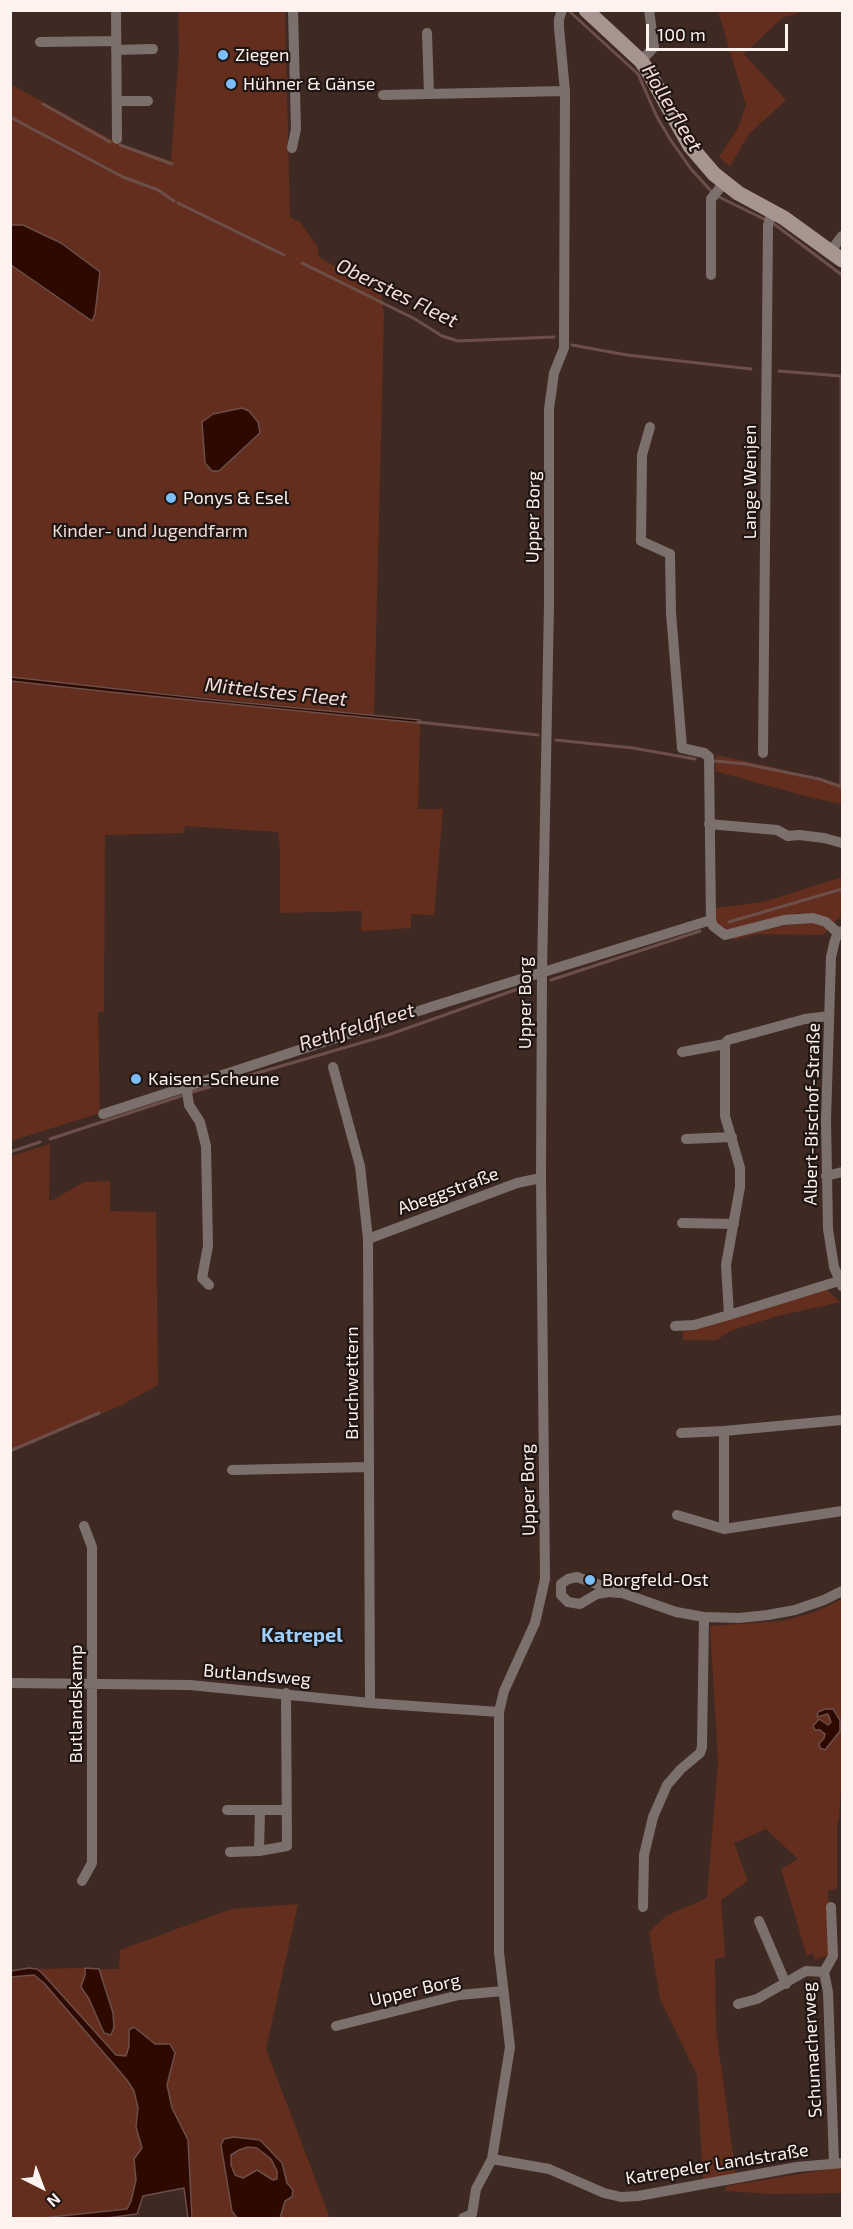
<!DOCTYPE html>
<html>
<head>
<meta charset="utf-8">
<style>
	body { margin:0 }
	#map { position:relative; width:853px; height:2229px; overflow:hidden; background:#3f2923; font-family:"Exo 2",sans-serif }
	canvas { display:block }
	.frame { position:absolute; inset:0; border:12px solid #fef2ef; pointer-events:none }
	.north { position:absolute; left:12px; top:2157px; width:60px; height:60px; -webkit-text-stroke:4px #1f1512; paint-order:stroke; rotate:138deg; font-size:16px; font-weight:700; line-height:24px; text-align:center; color:#fef2ef }
	.north::after { content:''; display:block; margin:auto; width:21px; height:27px; background:#fef2ef; clip-path:polygon(50% 0,100% 100%,50% 72%,0 100%) }
	.scale { position:absolute; left:646px; top:24px; width:142px; height:27px; box-sizing:border-box; border:3px solid #fef2ef; border-top:0; padding-left:8px; font-size:18px; line-height:21px; white-space:nowrap; color:#fef2ef; -webkit-text-stroke:4px #1f1512; paint-order:stroke }
</style>
</head>
<body>
<div id="map">
<canvas width="853" height="2229"></canvas>
<div class="frame"></div>
<div class="north">N</div>
<div class="scale">100 m</div>
</div>
<script>
const c = document.querySelector('canvas').getContext('2d');
c.lineJoin = 'round';
function paint(path, color) { c.fillStyle = color; c.fill(path, 'evenodd'); }
const toPath = rows => new Path2D(rows.map(r => 'M' + r).join(''));
function strokePath(path, color, width, dash) { c.strokeStyle = color; c.lineWidth = width; c.lineCap = dash ? 'butt' : 'round'; c.setLineDash(dash || []); c.stroke(path); }
function write(font, color, halo, rows, align = 'center') {
  c.font = font + ' "Exo 2",sans-serif'; c.lineWidth = 4.5; c.setLineDash([]); c.textBaseline = 'middle'; c.strokeStyle = halo; c.fillStyle = color; for (const [text, x, y, turn = 0] of rows) {
    c.save(); c.translate(x, y); c.rotate((+turn || 0) * Math.PI / 180); c.textAlign = isNaN(turn) ? turn : align; if (halo) c.strokeText(text, 0, 0); c.fillText(text, 0, 0); c.restore();
  }
}
paint(toPath([
	[178,11,285,11,290,217,300,222,317,246,319,257,381,293,384,315,374,715,11,677,10,84,120,144,171,161,179,52],
	[718,11,804,11,782,18,744,54,786,100,749,134,730,166,719,157,738,128,746,105],
	[11,681,420,723,418,809,443,809,434,915,411,914,411,928,361,931,362,911,280,913,280,849,278,832,185,826,184,833,105,835,104,1012,98,1012,100,1113,11,1141],
	[716,755,772,767,806,778,842,785,842,804,813,798,715,771],
	[842,877,842,918,839,918,835,922,816,914,799,913,727,930,721,927,716,922,714,909,716,908,763,902],
	[816,923,828,928,824,935,757,934,733,940,735,937,787,925],
	[50,1144,49,1200,53,1200,84,1182,110,1181,110,1211,156,1212,158,1385,120,1406,11,1451,11,1156],
	[825,1288,840,1302,774,1317,730,1331,717,1340,683,1340,683,1328],
	[842,1599,842,1774,839,1818,837,1825,837,1888,828,1891,831,1954,815,1960,813,1953,807,1956,781,1869,798,1859,766,1829,734,1843,748,1881,721,1900,725,1957,715,1959,716,2029,736,2176,703,2180,697,2075,660,1999,649,1932,666,1916,707,1898,718,1761,710,1626,783,1621,817,1611],
	[298,1904,266,2049,330,2218,280,2218,287,2183,282,2163,260,2140,224,2139,232,2211,237,2218,192,2218,188,2140,172,2108,167,2085,171,2062,144,2035,129,2030,129,2046,126,2056,116,2055,37,1969,85,1968,85,1975,81,1987,89,1999,104,2033,107,1990,99,1969,119,1969,120,1950,231,1909],
	[34,1975,44,1983,113,2062,134,2091,138,2108,136,2127,142,2148,134,2169,136,2180,131,2201,127,2209,42,2218,11,2218,10,1977],
	[249,2147,257,2148,271,2159,277,2171,277,2179,273,2180,243,2178,235,2175,231,2165,231,2155,239,2150],
	[842,2167,842,2193,774,2194,725,2191,726,2186]
]), '#642e1e');
const water = toPath([
	[12,225,23,225,61,243,100,272,95,314,92,321,11,265,11,226,12,225],
	[242,408,249,411,258,422,260,433,219,471,212,471,205,463,202,422,213,414,242,408],
	[11,677,216,700,420,720,420,723,110,692,11,681,11,677],
	[825,1709,833,1709,840,1720,840,1731,825,1750,820,1748,819,1744,824,1738,825,1734,820,1730,815,1730,813,1726,819,1719,828,1725,831,1722,828,1714,817,1717,818,1712,825,1709],
	[29,1968,37,1969,42,1973,116,2055,126,2056,129,2046,129,2030,134,2027,155,2044,170,2044,175,2053,167,2085,172,2108,188,2140,192,2218,188,2218,184,2188,143,2196,137,2214,107,2218,42,2218,127,2209,131,2201,136,2180,134,2159,142,2148,136,2127,138,2108,134,2091,127,2080,44,1983,34,1975,11,1977,11,1971,29,1968],
	[85,1968,99,1969,113,2013,114,2027,111,2035,104,2033,89,1999,81,1987,85,1975,85,1968],
	[234,2137,260,2140,282,2163,287,2183,293,2190,292,2197,285,2201,280,2218,237,2218,232,2211,221,2145,224,2139,234,2137],
	[248,2147,257,2148,271,2159,277,2171,277,2179,273,2180,257,2170,243,2178,235,2175,231,2165,231,2155,239,2150,248,2147]
]);
paint(water, '#2d0902');
strokePath(water, '#6c4f49', 1.5);
strokePath(toPath([
	[568,10,638,74,657,117,670,139,691,169,712,192],
	[43,104,110,142],
	[10,117,123,177,158,190,174,201],
	[120,145,172,164],
	[717,196,774,224,842,275],
	[178,203,284,255],
	[302,263,415,319,442,336,458,341,554,337],
	[572,345,627,355,751,369],
	[779,371,841,376,841,787],
	[418,722,538,735],
	[556,740,633,748,695,759],
	[715,761,746,764,819,779,842,787],
	[729,922,842,889],
	[551,980,700,931],
	[192,1092,388,1035,529,985],
	[50,1139,181,1096],
	[10,1152,40,1142],
	[10,1451,99,1413]
]), '#6c4f49', 3);
strokePath(toPath([
	[116,10,117,139],
	[427,33,429,94],
	[40,42,116,41],
	[116,50,153,49],
	[641,61,654,47,649,10],
	[383,95,565,91],
	[117,101,148,101],
	[292,148,296,129,293,10],
	[830,252,842,236],
	[711,275,711,199,724,183],
	[650,427,642,455,641,541,670,554,671,613,682,748,704,753,709,757,711,920],
	[763,753,768,225,772,211],
	[709,824,777,830,788,836,799,835,824,838,842,843],
	[829,1016,805,1019,728,1040,725,1044,725,1116,740,1168,740,1187,726,1265,729,1315,842,1280],
	[682,1052,725,1044],
	[333,1067,360,1166,368,1239,370,1703],
	[186,1086,189,1105,200,1122,206,1146,208,1246,202,1278,209,1285],
	[103,1114,434,1006,711,920,713,926,725,935,784,920,813,918,826,922,838,933],
	[686,1139,732,1137],
	[826,1176,842,1172],
	[682,1223,734,1224],
	[368,1239,517,1183,541,1178],
	[842,1286,834,1267,828,1229,826,1120,831,957,835,940,838,933,842,931],
	[675,1326,694,1325,729,1315],
	[842,1420,724,1431,724,1529,842,1511],
	[681,1433,724,1431],
	[232,1470,369,1467],
	[677,1515,724,1529],
	[619,1593,609,1592,597,1594,580,1604,568,1602,561,1595,561,1584,568,1579,577,1577,676,1612,704,1617,739,1618,768,1615,795,1610,824,1600,842,1591],
	[10,1683,190,1685,370,1703,499,1712],
	[227,1810,286,1810],
	[259,1851,260,1810],
	[230,1852,259,1851,287,1846,286,1693],
	[82,1881,92,1863,92,1547,84,1526],
	[643,1907,644,1855,653,1817,667,1785,681,1769,700,1753,702,1747,704,1617],
	[831,1907,833,1956,824,1972,828,1992,834,2163],
	[759,1921,786,1984],
	[738,2004,757,1999,806,1971,824,1972],
	[336,2026,459,1995,503,1991],
	[492,2159,549,2169,604,2193,621,2197,638,2196,797,2167,842,2163],
	[463,2218,472,2214,476,2189,492,2159,510,2047,499,1952,499,1712,504,1691,535,1623,545,1579,541,1178,542,973,549,604,549,409,554,373,564,348,565,91,559,28,559,19,562,10]
]), '#7c706d', 10);
strokePath(toPath([
	[586,10,641,61,648,71,690,146,714,174,738,193,784,218,842,260]
]), '#a7958f', 15);
for (const [x, y, r, color] of [
	[223,55,6,"#7cbef9"],
	[231,84,6,"#7cbef9"],
	[171,498,6,"#7cbef9"],
	[136,1079,6,"#7cbef9"],
	[590,1580,6,"#7cbef9"]
]) { const dot = new Path2D(); dot.arc(x, y, r, 0, 2 * Math.PI); c.fillStyle = color; c.fill(dot); strokePath(dot, '#1f1512', 2); }
write('18px', '#fef2ef', '#1f1512', [
	["Ziegen",235,55],
	["Hühner & Gänse",243,84],
	["Ponys & Esel",183,498],
	["Kaisen-Scheune",148,1079],
	["Borgfeld-Ost",602,1580]
], 'left');
write('18px', '#fef2ef', '#1f1512', [
	["Lange Wenjen",750,482,-90],
	["Upper Borg",533,517,-89],
	["Upper Borg",525,1003,-90],
	["Albert-Bischof-Straße",812,1114,-89],
	["Abeggstraße",448,1191,-20],
	["Bruchwettern",352,1383,-90],
	["Upper Borg",528,1490,-91],
	["Butlandsweg",257,1675,5],
	["Butlandskamp",76,1704,-90],
	["Upper Borg",415,1990,-13],
	["Schumacherweg",812,2050,-93],
	["Katrepeler Landstraße",717,2164,-9]
]);
write('18px', '#f3ddd6', '#1f1512', [
	["Kinder- und Jugendfarm",150,531]
]);
write('italic 20px', '#f5ded7', '#1f1512', [
	["Hollerfleet",672,108,59],
	["Oberstes Fleet",397,293,26],
	["Mittelstes Fleet",276,692,6],
	["Rethfeldfleet",357,1027,-17]
]);
write('bold 20px', '#9ecefa', '#1f1512', [
	["Katrepel",302,1635]
]);
</script>
</body>
</html>
